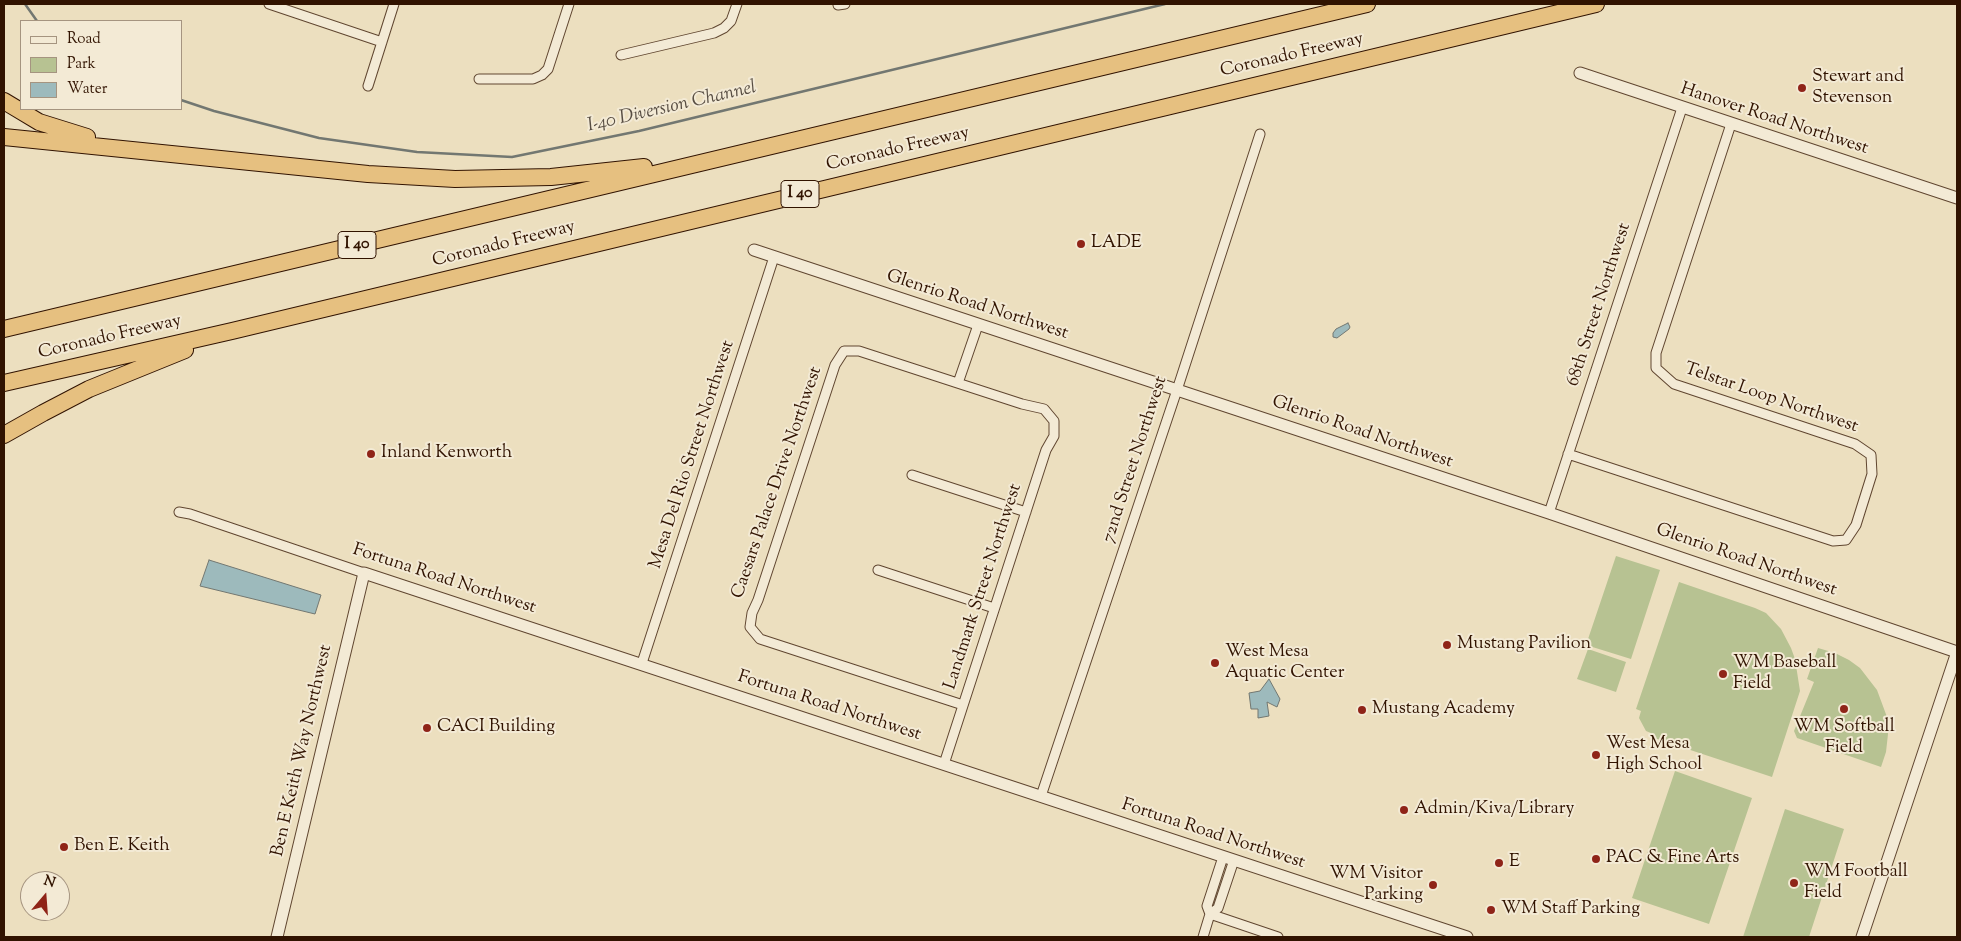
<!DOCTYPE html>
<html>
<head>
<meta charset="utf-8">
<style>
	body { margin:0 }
	#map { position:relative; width:1961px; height:941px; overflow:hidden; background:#ecdfbf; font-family:"Sorts Mill Goudy",serif }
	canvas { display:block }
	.frame { position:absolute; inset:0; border:5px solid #311300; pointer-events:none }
	.legend { position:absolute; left:20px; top:20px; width:162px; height:90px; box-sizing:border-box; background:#f3ead5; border:1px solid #a59480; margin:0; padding:6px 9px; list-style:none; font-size:15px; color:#311300 }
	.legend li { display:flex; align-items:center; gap:10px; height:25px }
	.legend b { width:25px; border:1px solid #a59480 }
	.north { position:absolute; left:20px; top:871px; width:50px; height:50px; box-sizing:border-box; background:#f3ead5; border:1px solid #a59480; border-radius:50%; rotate:18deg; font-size:14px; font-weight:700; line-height:20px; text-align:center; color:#311300 }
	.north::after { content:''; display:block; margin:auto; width:18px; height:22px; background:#8f2418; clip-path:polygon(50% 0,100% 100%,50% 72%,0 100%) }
</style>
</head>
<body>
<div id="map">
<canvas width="1961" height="941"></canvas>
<div class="frame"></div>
<ul class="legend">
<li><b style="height:6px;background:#f3ead5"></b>Road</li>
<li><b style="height:14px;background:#b7c292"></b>Park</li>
<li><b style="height:14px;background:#9dbabc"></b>Water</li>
</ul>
<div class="north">N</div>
</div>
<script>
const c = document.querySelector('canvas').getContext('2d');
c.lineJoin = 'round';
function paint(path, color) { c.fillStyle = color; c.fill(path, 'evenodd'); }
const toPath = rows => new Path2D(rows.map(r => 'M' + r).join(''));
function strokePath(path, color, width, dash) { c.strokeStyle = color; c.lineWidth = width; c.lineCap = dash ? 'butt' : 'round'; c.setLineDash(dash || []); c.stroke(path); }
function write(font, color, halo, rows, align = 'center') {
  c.font = font + ' "Sorts Mill Goudy",serif'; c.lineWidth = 4; c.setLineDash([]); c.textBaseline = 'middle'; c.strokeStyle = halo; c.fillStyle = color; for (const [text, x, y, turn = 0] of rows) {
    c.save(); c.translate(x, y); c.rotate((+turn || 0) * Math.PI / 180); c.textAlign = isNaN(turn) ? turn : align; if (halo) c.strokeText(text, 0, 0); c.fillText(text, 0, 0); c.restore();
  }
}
paint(toPath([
	[1616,556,1660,570,1631,659,1586,645],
	[1679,582,1755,608,1766,613,1781,629,1791,648,1795,659,1800,691,1772,777,1651,737,1651,733,1646,731,1639,718,1641,711,1636,709],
	[1818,648,1835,653,1849,660,1860,668,1877,690,1887,717,1888,734,1886,752,1881,767,1797,738,1794,731,1814,682,1807,679],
	[1588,649,1626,662,1616,692,1577,679],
	[1675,771,1752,798,1709,924,1632,898],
	[1785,809,1844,829,1809,937,1743,937]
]), '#b7c292');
const water = toPath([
	[1348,323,1350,327,1349,329,1337,338,1333,337,1333,333,1336,329,1348,323],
	[209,560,321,595,315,614,200,586,209,560],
	[1269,679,1280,699,1277,707,1267,702,1269,716,1258,718,1258,709,1251,709,1249,693,1260,691,1269,679]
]);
paint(water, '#9dbabc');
strokePath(water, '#727771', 1);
strokePath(toPath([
	[25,4,37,21],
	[181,100,214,111,319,138,417,152,512,157,639,131,1165,4]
]), '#727771', 2.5);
const minor = toPath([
	[269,4,382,42],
	[838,5,845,4],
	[621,55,714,33,724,28,731,21,737,4],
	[479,79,533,79,542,75,548,69,569,4],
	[368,86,394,4],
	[958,383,978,325],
	[1568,454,1833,541,1846,540,1856,525,1872,474,1871,455,1855,444,1674,384,1656,368,1656,353,1731,124],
	[912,475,1026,512],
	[179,512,190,514,364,573],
	[1549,513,1682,108],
	[878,570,994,608],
	[642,663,774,257],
	[944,764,1046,450,1054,436,1054,421,1044,409,1022,404,859,351,844,351,835,365,758,600,752,613,750,627,760,639,963,705],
	[1041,796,1177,390,1260,134],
	[1210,914,1278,937],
	[1210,914,1207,906,1223,857],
	[1203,937,1210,914,1218,908,1234,860]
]);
const tertiary = toPath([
	[1580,73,1957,198],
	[754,250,1549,513,1957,652],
	[277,937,364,573,1467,937],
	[1862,937,1957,652]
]);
const motorway = toPath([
	[4,101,39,122,87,137],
	[4,137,368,174,455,179,551,177,644,167],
	[4,329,1367,4],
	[4,383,232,331,1596,4],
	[4,435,43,413,89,389,185,350]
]);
strokePath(minor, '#604630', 11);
strokePath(tertiary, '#604630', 13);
strokePath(motorway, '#311300', 18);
strokePath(minor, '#f3ead5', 9);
strokePath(tertiary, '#f3ead5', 11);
strokePath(motorway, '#e6c080', 16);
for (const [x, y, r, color] of [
	[1802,88,5,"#8f2418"],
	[1081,244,5,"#8f2418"],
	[371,454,5,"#8f2418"],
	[1447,645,5,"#8f2418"],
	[1215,663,5,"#8f2418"],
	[1723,674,5,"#8f2418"],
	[1844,709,5,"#8f2418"],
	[1362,710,5,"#8f2418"],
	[427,728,5,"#8f2418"],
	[1596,755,5,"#8f2418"],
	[1404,810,5,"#8f2418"],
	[64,847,5,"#8f2418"],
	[1596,859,5,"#8f2418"],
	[1499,863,5,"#8f2418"],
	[1794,883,5,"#8f2418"],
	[1433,885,5,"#8f2418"],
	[1491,910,5,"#8f2418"]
]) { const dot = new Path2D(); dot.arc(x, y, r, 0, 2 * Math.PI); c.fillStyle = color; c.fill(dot); strokePath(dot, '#f3ead5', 2); }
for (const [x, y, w] of [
	[800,194,38],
	[357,245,38]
]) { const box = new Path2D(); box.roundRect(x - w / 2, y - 13.5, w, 27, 4); c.fillStyle = '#f3ead5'; c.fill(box); strokePath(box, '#311300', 1); }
write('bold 16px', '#311300', null, [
	["I 40",800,194],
	["I 40",357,245]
]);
write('18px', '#311300', '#f3ead5', [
	["Coronado Freeway",1292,56,-13],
	["Hanover Road Northwest",1774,120,18],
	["Coronado Freeway",898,150,-13],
	["Coronado Freeway",504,245,-14],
	["68th Street Northwest",1600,305,-72],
	["Glenrio Road Northwest",977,306,18],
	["Coronado Freeway",110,338,-13],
	["Telstar Loop Northwest",1771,399,19],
	["Glenrio Road Northwest",1362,433,19],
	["Mesa Del Rio Street Northwest",693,455,-72],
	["72nd Street Northwest",1136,460,-72],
	["Caesars Palace Drive Northwest",778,483,-71],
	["Glenrio Road Northwest",1746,561,19],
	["Fortuna Road Northwest",444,580,18],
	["Landmark Street Northwest",984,587,-72],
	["Fortuna Road Northwest",829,707,18],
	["Ben E Keith Way Northwest",303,751,-77],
	["Fortuna Road Northwest",1213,835,18]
]);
write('18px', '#311300', '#f3ead5', [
	["Stewart and",1812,78],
	["Stevenson",1812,99],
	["LADE",1091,244],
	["Inland Kenworth",381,454],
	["Mustang Pavilion",1457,645],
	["West Mesa",1225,653],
	["Aquatic Center",1225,674],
	["WM Baseball",1733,664],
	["Field",1733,685],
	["Mustang Academy",1372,710],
	["CACI Building",437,728],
	["WM Softball",1844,728,"center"],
	["Field",1844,749,"center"],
	["West Mesa",1606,745],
	["High School",1606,766],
	["Admin/Kiva/Library",1414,810],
	["Ben E. Keith",74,847],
	["PAC & Fine Arts",1606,859],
	["E",1509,863],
	["WM Football",1804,873],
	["Field",1804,894],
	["WM Visitor",1423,875,"right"],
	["Parking",1423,896,"right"],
	["WM Staff Parking",1501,910]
], 'left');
write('italic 19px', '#574d42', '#f3ead5', [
	["I-40 Diversion Channel",672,108,-13]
]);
</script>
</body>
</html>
